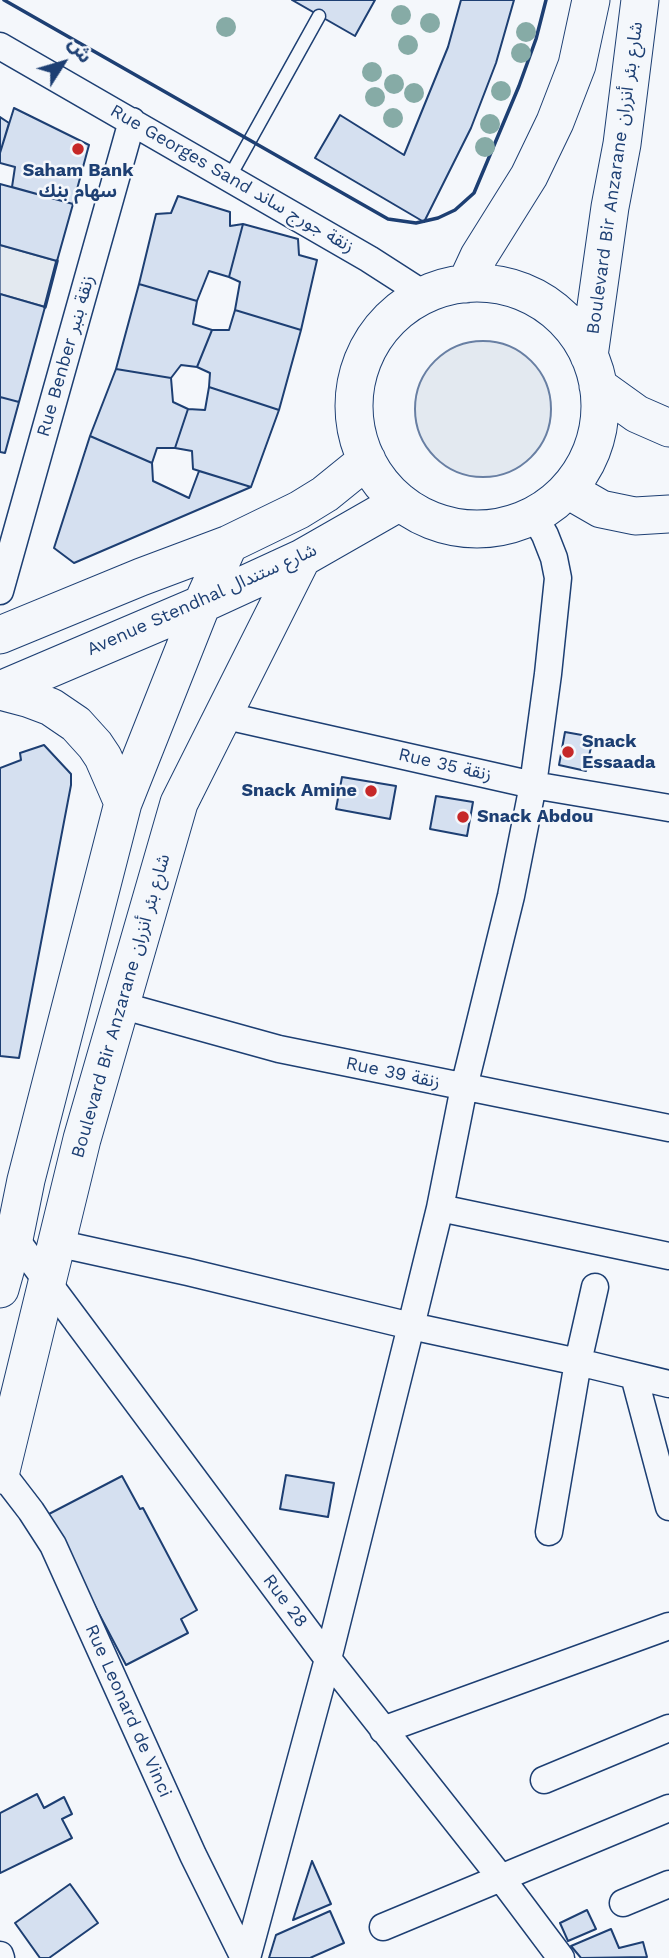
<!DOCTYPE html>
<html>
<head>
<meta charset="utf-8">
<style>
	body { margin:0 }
	#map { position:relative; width:669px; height:1958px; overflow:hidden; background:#f4f7fb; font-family:"Work Sans","Noto Sans Arabic",sans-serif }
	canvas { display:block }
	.north { position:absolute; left:28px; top:28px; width:70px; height:70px; -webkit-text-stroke:5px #f4f7fb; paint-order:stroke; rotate:53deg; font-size:19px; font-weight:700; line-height:28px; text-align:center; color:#1d3f73 }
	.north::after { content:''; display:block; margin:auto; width:24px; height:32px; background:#1d3f73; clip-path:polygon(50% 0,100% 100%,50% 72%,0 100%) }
</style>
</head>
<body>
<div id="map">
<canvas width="669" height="1958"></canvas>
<div class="north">ش</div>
</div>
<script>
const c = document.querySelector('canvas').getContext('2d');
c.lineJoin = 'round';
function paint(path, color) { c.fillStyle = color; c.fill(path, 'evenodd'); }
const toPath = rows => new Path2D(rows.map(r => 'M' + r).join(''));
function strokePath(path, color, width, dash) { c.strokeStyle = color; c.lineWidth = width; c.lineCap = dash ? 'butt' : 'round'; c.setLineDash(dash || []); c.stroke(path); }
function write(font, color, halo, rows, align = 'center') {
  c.font = font + ' "Work Sans","Noto Sans Arabic",sans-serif'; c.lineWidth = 5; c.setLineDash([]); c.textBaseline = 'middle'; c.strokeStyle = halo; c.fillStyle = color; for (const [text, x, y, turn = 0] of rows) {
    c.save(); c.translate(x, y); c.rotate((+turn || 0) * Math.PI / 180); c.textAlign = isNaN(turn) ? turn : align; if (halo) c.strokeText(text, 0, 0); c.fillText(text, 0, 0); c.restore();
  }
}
const green = toPath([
	[0,245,57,261,45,307,0,294,0,245],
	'415 409a68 68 0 1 1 136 0a68 68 0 1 1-136 0Z'
]);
paint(green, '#e3e9f0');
strokePath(green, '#687fa3', 2);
const building = toPath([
	[292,0,375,0,355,36,292,0],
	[461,0,514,0,496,63,471,128,424,222,315,158,340,115,404,155,448,47,461,0],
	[14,108,89,145,73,204,12,187,15,167,0,163,0,153,14,108],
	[0,117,9,123,0,153,0,117],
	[0,184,73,204,57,261,0,245,0,184],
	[178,196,230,212,230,226,243,224,229,277,209,271,197,301,139,284,156,214,171,213,178,196],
	[243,224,298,239,299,255,317,260,301,330,235,310,240,282,229,277,243,224],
	[139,284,197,301,193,324,212,330,197,367,181,365,171,378,116,369,139,284],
	[0,294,45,307,19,402,0,397,0,294],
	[235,310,301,330,279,410,209,387,210,373,197,367,212,330,229,330,235,310],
	[116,369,171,378,173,402,188,409,175,448,157,448,152,463,90,436,116,369],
	[209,387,279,410,251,487,193,469,192,451,175,448,188,409,205,410,209,387],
	[0,397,19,402,5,453,0,452,0,397],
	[90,436,152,463,153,481,189,498,199,471,251,487,74,563,54,548,90,436],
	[565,732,593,737,586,771,559,765,565,732],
	[44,745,71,774,71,785,19,1058,0,1056,0,768,21,760,20,753,44,745],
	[342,777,396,786,390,819,336,809,342,777],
	[436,796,473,802,467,836,430,829,436,796],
	[286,1475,334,1483,328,1517,280,1509,286,1475],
	[122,1476,140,1509,143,1508,197,1610,181,1619,188,1633,126,1665,47,1515,122,1476],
	[37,1794,44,1808,64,1797,72,1814,62,1819,72,1838,0,1873,0,1813,37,1794],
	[312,1861,331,1904,293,1920,312,1861],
	[70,1884,98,1923,49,1958,40,1958,15,1923,70,1884],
	[587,1910,596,1929,568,1941,560,1923,587,1910],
	[330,1911,344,1943,310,1958,269,1958,276,1935,330,1911],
	[611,1929,619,1948,643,1942,647,1957,581,1958,571,1946,611,1929]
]);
paint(building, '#d5e0f0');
strokePath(building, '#1d3f73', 2);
const lane = toPath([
	[229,178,319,16]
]);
const street = toPath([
	[0,46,369,259,425,295],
	[0,591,132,121],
	[222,715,533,785,669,808],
	[120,1005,279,1049,669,1128],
	[440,1208,669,1256],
	[8,1229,328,1659,501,1878,561,1958],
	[56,1243,188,1272,411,1326,578,1362,669,1384],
	[634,1376,669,1507],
	[1,1472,31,1511,53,1545,193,1855,244,1958],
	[549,1532,578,1362,595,1287],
	[383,1730,669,1626],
	[544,1780,669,1728],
	[623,1903,669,1884],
	[383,1927,669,1808],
	[0,1955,1,1958],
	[247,1958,328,1659,411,1326,440,1208,464,1087,511,896,533,785,548,674,558,578,554,558,545,535,534,516]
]);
const secondary = toPath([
	'354 406a123 123 0 1 1 246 0a123 123 0 1 1-246 0Z',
	[466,284,479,256,529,176,555,122,577,65,591,0],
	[589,356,610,207,622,144,640,0],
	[598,386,637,414,669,428],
	[568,490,601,509,635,516,669,514],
	[0,635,141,577,229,544,299,510,325,494,367,460],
	[0,690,202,604,302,558,400,502],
	[0,691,27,698,51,707,76,724,95,745,103,757,123,803],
	[0,1289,14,1239,26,1180,123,803,202,604,229,544],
	[0,1475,82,1139,179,803,302,558]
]);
strokePath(lane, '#1d3f73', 15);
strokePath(street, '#1d3f73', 29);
strokePath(secondary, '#1d3f73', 39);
strokePath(lane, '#f4f7fb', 12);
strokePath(street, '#f4f7fb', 26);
strokePath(secondary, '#f4f7fb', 37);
strokePath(toPath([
	[4,0,388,219,416,223,438,218,455,210,474,193,519,86,536,39,546,0],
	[45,307,57,261]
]), '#1d3f73', 3.5);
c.fillStyle = '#86aba6';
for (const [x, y] of [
	[401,15],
	[430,23],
	[226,27],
	[526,32],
	[408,45],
	[521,53],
	[372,72],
	[394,84],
	[501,91],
	[414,93],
	[375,97],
	[393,118],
	[490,124],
	[485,147]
]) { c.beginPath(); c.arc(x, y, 10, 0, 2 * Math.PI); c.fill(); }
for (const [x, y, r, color] of [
	[78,149,7,"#c62828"],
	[568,752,7,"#c62828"],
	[371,791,7,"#c62828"],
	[463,817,7,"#c62828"]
]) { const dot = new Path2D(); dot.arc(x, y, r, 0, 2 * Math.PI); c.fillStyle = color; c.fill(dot); strokePath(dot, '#f4f7fb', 2.5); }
write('bold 18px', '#1d3f73', '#f4f7fb', [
	["Saham Bank",78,171,"center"],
	["سهام بنك",78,192,"center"],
	["Snack",582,742],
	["Essaada",582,763],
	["Snack Amine",357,791,"right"],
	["Snack Abdou",477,817]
], 'left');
write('18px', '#1d3f73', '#f4f7fb', [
	["Boulevard Bir Anzarane شارع بئر أنزران",615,178,-82],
	["Rue Georges Sand زنقة جورج ساند",232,179,30],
	["Rue Benber زنقة بنبر",66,356,-74],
	["Avenue Stendhal شارع ستندال",202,600,-24],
	["Rue 35 زنقة",445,765,13],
	["Boulevard Bir Anzarane شارع بئر أنزران",121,1006,-74],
	["Rue 39 زنقة",393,1073,12],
	["Rue 28",285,1601,53],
	["Rue Leonard de Vinci",128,1711,66]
]);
</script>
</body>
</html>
